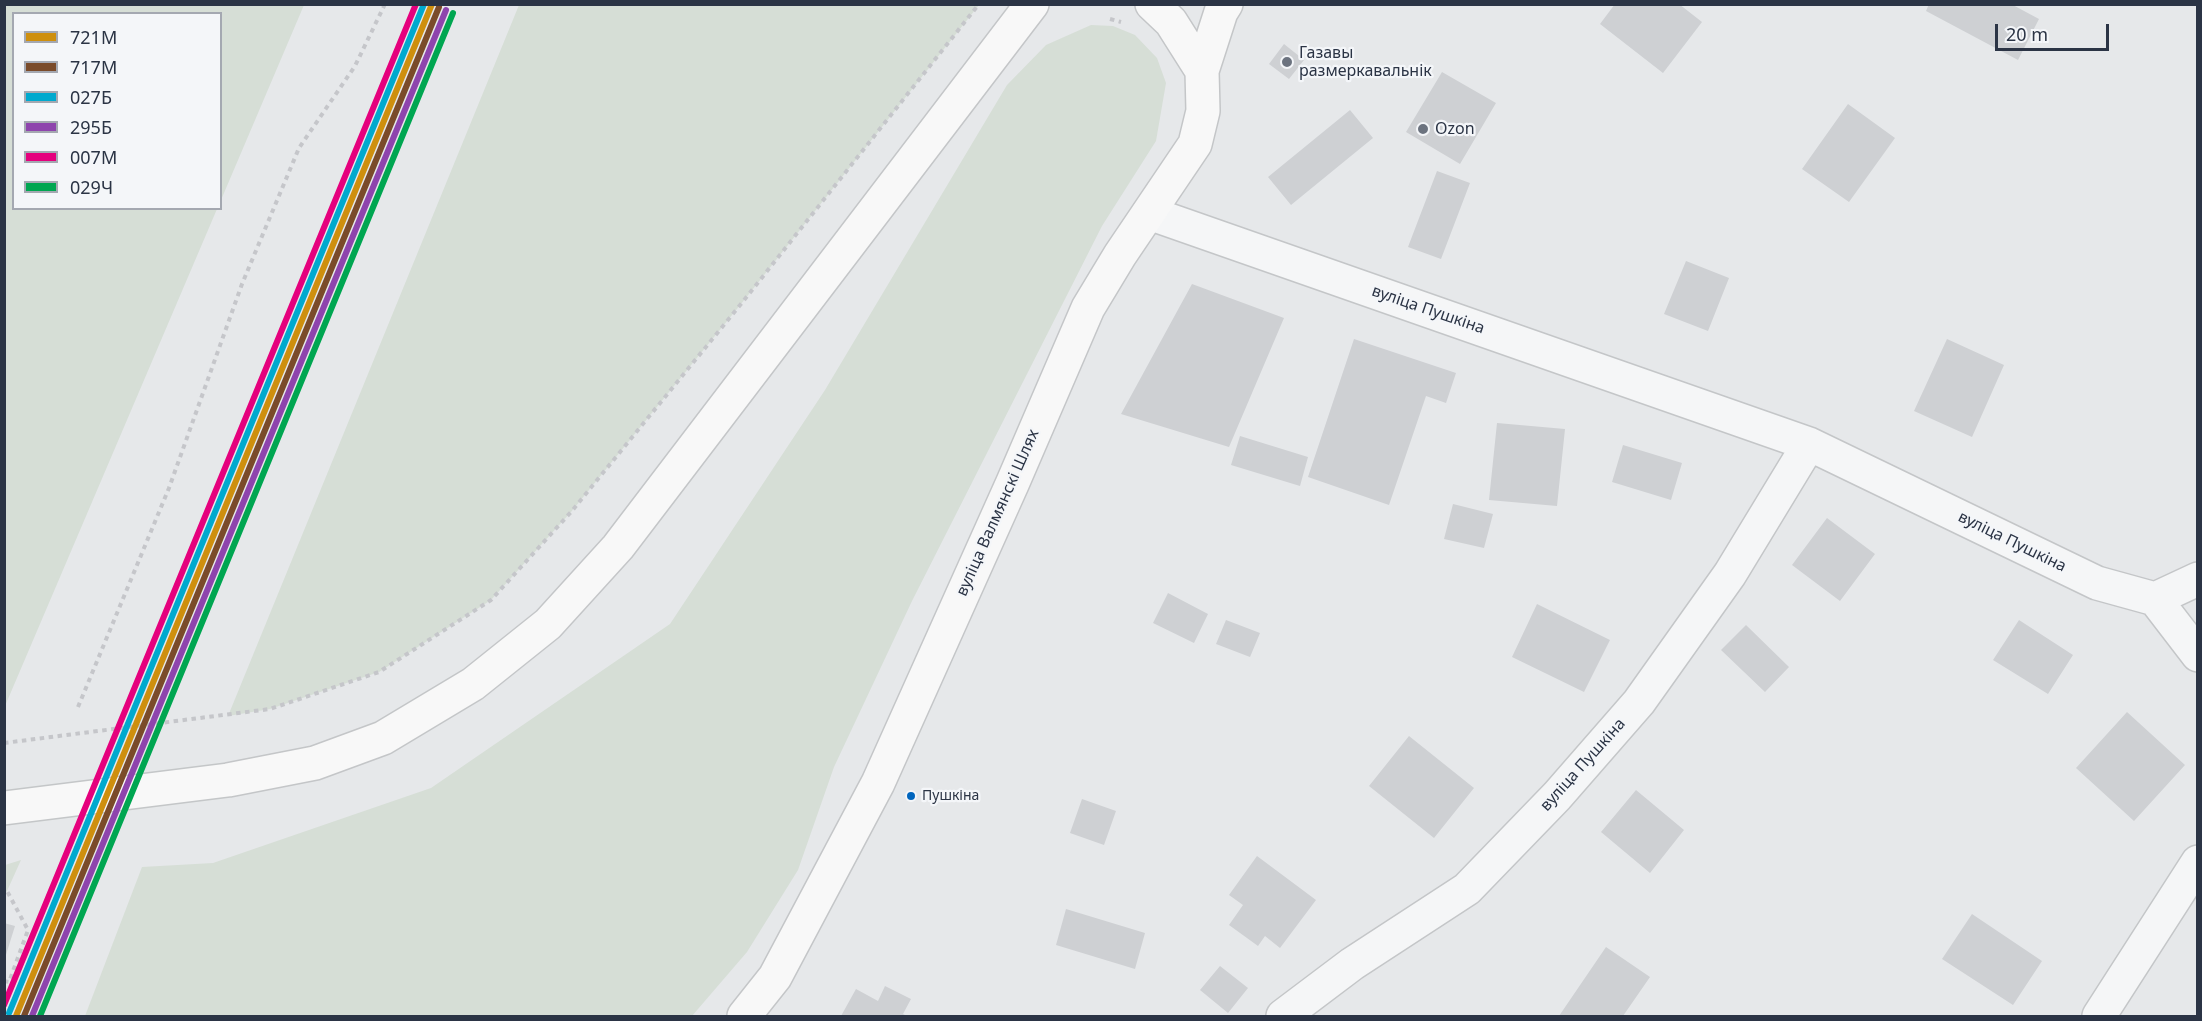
<!DOCTYPE html>
<html>
<head>
<meta charset="utf-8">
<style>
	body { margin:0 }
	#map { position:relative; width:2202px; height:1021px; overflow:hidden; background:#e6e8ea; font-family:"Noto Sans",sans-serif }
	canvas { display:block }
	.frame { position:absolute; inset:0; border:6px solid #2b3445; pointer-events:none }
	.legend { position:absolute; left:12px; top:12px; width:210px; height:198px; box-sizing:border-box; background:#f4f6f9; border:2px solid #a4a8b1; margin:0; padding:8px 10px; list-style:none; font-size:18px; color:#2b3445 }
	.legend li { display:flex; align-items:center; gap:12px; height:30px }
	.legend b { width:30px; border:2px solid #a4a8b1 }
	.scale { position:absolute; left:1995px; top:24px; width:114px; height:27px; box-sizing:border-box; border:3px solid #2b3445; border-top:0; padding-left:8px; font-size:18px; line-height:21px; white-space:nowrap; color:#2b3445; -webkit-text-stroke:4px #f4f6f9; paint-order:stroke }
</style>
</head>
<body>
<div id="map">
<canvas width="2202" height="1021"></canvas>
<div class="frame"></div>
<ul class="legend">
<li><b style="height:8px;background:#ce8f0e"></b>721М</li>
<li><b style="height:8px;background:#7a4b2a"></b>717М</li>
<li><b style="height:8px;background:#00a9ce"></b>027Б</li>
<li><b style="height:8px;background:#8e44ad"></b>295Б</li>
<li><b style="height:8px;background:#e5007d"></b>007М</li>
<li><b style="height:8px;background:#00a651"></b>029Ч</li>
</ul>
<div class="scale">20 m</div>
</div>
<script>
const c = document.querySelector('canvas').getContext('2d');
c.lineJoin = 'round';
function paint(path, color) { c.fillStyle = color; c.fill(path, 'evenodd'); }
const toPath = rows => new Path2D(rows.map(r => 'M' + r).join(''));
function strokePath(path, color, width, dash) { c.strokeStyle = color; c.lineWidth = width; c.lineCap = dash ? 'butt' : 'round'; c.setLineDash(dash || []); c.stroke(path); }
function write(font, color, halo, rows, align = 'center') {
  c.font = font + ' "Noto Sans",sans-serif'; c.lineWidth = 4.5; c.setLineDash([]); c.textBaseline = 'middle'; c.strokeStyle = halo; c.fillStyle = color; for (const [text, x, y, turn = 0] of rows) {
    c.save(); c.translate(x, y); c.rotate((+turn || 0) * Math.PI / 180); c.textAlign = isNaN(turn) ? turn : align; if (halo) c.strokeText(text, 0, 0); c.fillText(text, 0, 0); c.restore();
  }
}
paint(toPath([
	[5,4,304,5,221,200,220,14,14,14,14,208,217,209,5,706],
	[519,5,979,5,741,304,571,512,491,600,379,672,270,709,228,716],
	[1091,25,1113,26,1135,35,1157,58,1166,83,1156,141,1102,226,912,601,834,767,798,870,747,952,692,1016,85,1016,142,867,213,863,431,788,670,624,825,390,1007,85,1046,45],
	[21,860,7,891,5,893,5,865]
]), '#d6ded6');
paint(toPath([
	[1615,4,1679,4,1702,22,1663,73,1600,24],
	[1929,4,2011,4,2039,19,2018,60,1926,11],
	[1284,44,1304,60,1289,79,1269,64],
	[1442,72,1496,103,1460,164,1406,132],
	[1848,104,1895,138,1849,202,1802,169],
	[1350,110,1373,138,1291,205,1268,177],
	[1437,171,1470,183,1441,259,1408,247],
	[1686,261,1729,278,1708,331,1664,314],
	[1192,284,1284,318,1229,447,1121,414],
	[1354,339,1456,373,1446,403,1426,396,1389,505,1308,477],
	[1947,339,2004,365,1972,437,1914,411],
	[1497,423,1565,429,1557,506,1489,500],
	[1240,436,1308,457,1300,486,1231,465],
	[1623,445,1682,463,1671,500,1612,482],
	[1453,504,1493,514,1484,548,1444,539],
	[1827,518,1875,554,1840,601,1792,565],
	[1168,593,1208,614,1194,643,1153,623],
	[1537,604,1610,640,1584,692,1512,657],
	[1226,620,1260,633,1250,657,1216,644],
	[2019,620,2073,655,2048,694,1993,660],
	[1746,625,1789,667,1765,692,1721,650],
	[2127,712,2185,765,2134,821,2076,768],
	[1409,736,1474,788,1434,838,1369,786],
	[1636,790,1684,830,1650,873,1601,832],
	[1082,799,1116,811,1104,845,1070,833],
	[1257,856,1316,900,1280,948,1265,936,1258,946,1229,925,1243,905,1229,895],
	[1066,909,1145,933,1135,969,1056,945],
	[1972,914,2042,961,2013,1005,1942,959],
	[4,923,15,926,5,958,4,958],
	[1606,947,1650,977,1623,1016,1559,1016],
	[1220,966,1248,988,1228,1013,1200,990],
	[885,986,911,999,903,1014,907,1016,841,1016,856,989,878,1001]
]), '#ced0d3');
const street = toPath([
	[1149,213,1809,444,2097,583,2155,599,2198,655],
	[2155,599,2198,579],
	[1283,1016,1352,964,1467,889,1557,796,1639,702,1730,574,1809,444],
	[2099,1016,2198,862]
]);
const secondary = toPath([
	[1152,4,1171,22,1202,71],
	[4,808,228,780,315,763,383,738,473,684,548,624,618,547,1032,4],
	[744,1016,775,977,878,783,1013,482,1088,308,1120,255,1195,144,1203,111,1202,71,1221,12,1226,4]
]);
strokePath(street, '#c4c6c8', 36);
strokePath(secondary, '#c4c6c8', 36);
strokePath(toPath([
	[1110,19,1121,22],
	[78,707,169,488,242,284,299,148,355,66,385,4],
	[4,743,270,709,379,672,491,600,571,512,741,304,979,4],
	[4,981,9,982,28,930,7,891]
]), '#c5c6ca', 4, [4.5, 4.5]);
strokePath(street, '#f5f6f7', 33);
strokePath(secondary, '#f8f8f8', 33);
strokePath(toPath([
	[16,1016,432,4]
]), '#ce8f0e', 6);
strokePath(toPath([
	[24,1016,439,7]
]), '#7a4b2a', 6);
strokePath(toPath([
	[9,1013,424,4]
]), '#00a9ce', 6);
strokePath(toPath([
	[32,1016,446,10]
]), '#8e44ad', 6);
strokePath(toPath([
	[4,1005,416,4]
]), '#e5007d', 6);
strokePath(toPath([
	[40,1016,453,13]
]), '#00a651', 6);
for (const [x, y, r, color] of [
	[1287,62,6,"#6c737f"],
	[1423,129,6,"#6c737f"],
	[911,796,5,"#0065bd"]
]) { const dot = new Path2D(); dot.arc(x, y, r, 0, 2 * Math.PI); c.fillStyle = color; c.fill(dot); strokePath(dot, '#f4f6f9', 2); }
write('14px', '#2b3445', '#f4f6f9', [
	["Пушкіна",922,796]
], 'left');
write('16px', '#2b3445', '#f4f6f9', [
	["Газавы",1299,53],
	["размеркавальнік",1299,71],
	["Ozon",1435,129]
], 'left');
write('16px', '#2b3445', '#f4f6f9', [
	["вуліца Пушкіна",1428,310,19],
	["вуліца Валмянскі Шлях",998,513,-66],
	["вуліца Пушкіна",2012,542,26],
	["вуліца Пушкіна",1583,765,-48]
]);
</script>
</body>
</html>
